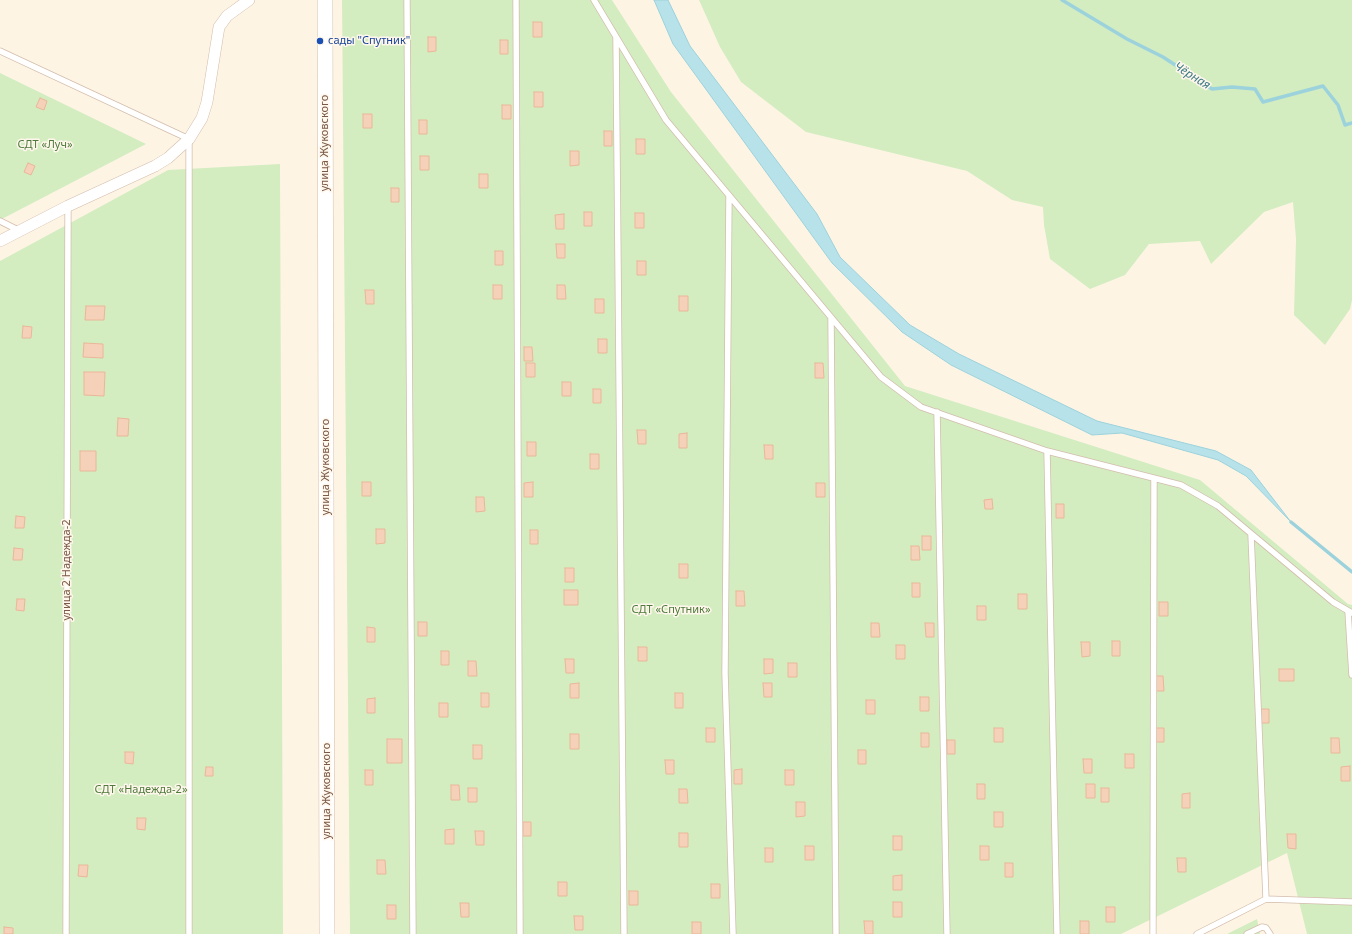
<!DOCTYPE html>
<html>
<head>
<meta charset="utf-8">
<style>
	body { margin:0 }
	canvas { display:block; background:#fef4e4 }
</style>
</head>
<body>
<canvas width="1352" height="934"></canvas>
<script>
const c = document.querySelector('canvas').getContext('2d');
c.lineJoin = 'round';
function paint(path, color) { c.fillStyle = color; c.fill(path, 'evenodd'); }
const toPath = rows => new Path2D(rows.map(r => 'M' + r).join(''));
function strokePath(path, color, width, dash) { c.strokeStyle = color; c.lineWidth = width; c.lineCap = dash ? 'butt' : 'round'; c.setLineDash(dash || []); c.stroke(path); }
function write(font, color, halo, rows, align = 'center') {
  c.font = font + ' "Noto Sans",sans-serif'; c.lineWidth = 3; c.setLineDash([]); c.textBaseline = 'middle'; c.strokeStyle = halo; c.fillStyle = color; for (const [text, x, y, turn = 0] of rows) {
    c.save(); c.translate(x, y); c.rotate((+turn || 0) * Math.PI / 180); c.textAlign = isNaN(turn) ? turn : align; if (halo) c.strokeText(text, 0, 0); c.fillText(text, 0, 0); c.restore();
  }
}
paint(toPath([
	[342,0,612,0,671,92,905,386,1200,480,1348,604,1352,605,1352,934,1307,934,1287,853,1121,934,350,934],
	[699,0,1352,0,1352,300,1350,309,1325,345,1294,315,1296,239,1293,202,1264,212,1211,264,1200,241,1149,244,1125,275,1090,289,1050,259,1044,225,1043,207,1012,200,967,171,806,132,741,82,720,47],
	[0,73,146,144,0,220],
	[280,164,283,934,0,934,0,261,168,170],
	[1257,919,1260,934,1227,934]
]), '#d3edc1');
const water = toPath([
	[654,0,668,0,690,46,817,214,840,257,910,325,959,354,1097,421,1216,451,1251,470,1291,522,1246,476,1218,460,1122,433,1092,435,951,365,902,332,832,263,673,44,654,0]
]);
paint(water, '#b7e2e9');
strokePath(water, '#9cd2dc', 1);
strokePath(toPath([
	[1062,0,1127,39,1163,57,1212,89,1232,87,1255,89,1263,102,1323,86,1338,105,1345,125,1352,123],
	[1291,522,1352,572]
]), '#9cd2dc', 3.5);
const building = toPath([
	[533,22,542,22,542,37,533,37,533,22],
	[428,37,436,37,436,51,428,52,428,37],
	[500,40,508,40,508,54,500,54,500,40],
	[534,92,543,92,543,107,534,107,534,92],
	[40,98,47,101,44,110,36,107,40,98],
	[502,105,511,105,511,119,502,119,502,105],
	[363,114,372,114,372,128,363,128,363,114],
	[419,120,427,120,427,134,419,134,419,120],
	[604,131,612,131,612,146,604,146,604,131],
	[636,139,645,139,645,154,636,154,636,139],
	[570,151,579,151,579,165,570,166,570,151],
	[420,156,429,156,429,170,420,170,420,156],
	[28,163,35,166,31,175,24,172,28,163],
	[479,174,488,174,488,188,479,188,479,174],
	[391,188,399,188,399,202,391,202,391,188],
	[584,212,592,212,592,226,584,226,584,212],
	[635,213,644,213,644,228,635,228,635,213],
	[564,214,564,229,556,229,555,215,564,214],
	[556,244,565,244,565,258,557,258,556,244],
	[495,251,503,251,503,265,495,265,495,251],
	[637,261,646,261,646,275,637,275,637,261],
	[493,285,502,285,502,299,493,299,493,285],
	[557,285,565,285,566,299,557,299,557,285],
	[365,290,374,290,374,304,366,304,365,290],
	[679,296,688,296,688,311,679,311,679,296],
	[595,299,604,299,604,313,595,313,595,299],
	[86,306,105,306,104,320,85,320,86,306],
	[23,326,32,327,31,338,22,338,23,326],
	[598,339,607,339,607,353,598,353,598,339],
	[84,343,103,344,103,358,83,357,84,343],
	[524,347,532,347,533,361,524,361,524,347],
	[526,363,535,363,535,377,526,377,526,363],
	[815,363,823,363,824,378,815,378,815,363],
	[84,372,105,372,104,396,84,395,84,372],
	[562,382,571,382,571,396,562,396,562,382],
	[593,389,601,389,601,403,593,403,593,389],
	[118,418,129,419,128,436,117,436,118,418],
	[637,430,646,430,646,444,638,444,637,430],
	[687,433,687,448,679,448,679,434,687,433],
	[527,442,536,442,536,456,527,456,527,442],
	[764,445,773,445,773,459,765,459,764,445],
	[80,451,96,451,96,471,80,471,80,451],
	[590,454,599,454,599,469,590,469,590,454],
	[362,482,371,482,371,496,362,496,362,482],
	[533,482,533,497,524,497,524,483,533,482],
	[816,483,825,483,825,497,816,497,816,483],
	[476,497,484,497,485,511,476,512,476,497],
	[992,499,993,509,985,509,984,500,992,499],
	[1056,504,1064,504,1064,518,1056,518,1056,504],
	[16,516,25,517,24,528,15,528,16,516],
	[376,529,385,529,385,543,376,544,376,529],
	[530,530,538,530,538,544,530,544,530,530],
	[922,536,931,536,931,550,922,550,922,536],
	[911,546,919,546,920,560,911,560,911,546],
	[14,548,23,549,22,560,13,560,14,548],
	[679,564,688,564,688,578,679,578,679,564],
	[565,568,574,568,574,582,565,582,565,568],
	[912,583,920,583,920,597,912,597,912,583],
	[564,590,578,590,578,605,564,605,564,590],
	[736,591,744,591,745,606,736,606,736,591],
	[1018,594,1027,594,1027,609,1018,609,1018,594],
	[17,599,25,599,24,611,16,610,17,599],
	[1159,602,1168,602,1168,616,1159,616,1159,602],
	[977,606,986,606,986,620,977,620,977,606],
	[418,622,427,622,427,636,418,636,418,622],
	[871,623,879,623,880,637,871,637,871,623],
	[925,623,934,623,934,637,926,637,925,623],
	[367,627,375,628,375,642,367,642,367,627],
	[1112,641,1120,641,1120,656,1112,656,1112,641],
	[1081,642,1090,642,1090,656,1082,657,1081,642],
	[896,645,905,645,905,659,896,659,896,645],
	[638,647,647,647,647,661,638,661,638,647],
	[441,651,449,651,449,665,441,665,441,651],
	[565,659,574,659,574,673,566,673,565,659],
	[764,659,773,659,773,673,764,674,764,659],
	[468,661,476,661,477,676,468,676,468,661],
	[788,663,797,663,797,677,788,677,788,663],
	[1279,669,1294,669,1294,681,1279,681,1279,669],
	[1155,676,1163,676,1164,691,1155,691,1155,676],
	[579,683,579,698,570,698,570,684,579,683],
	[763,683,772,683,772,697,764,697,763,683],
	[481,693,489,693,489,707,481,707,481,693],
	[675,693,683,693,683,708,675,708,675,693],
	[920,697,929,697,929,711,920,711,920,697],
	[375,698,375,713,367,713,367,699,375,698],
	[866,700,875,700,875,714,866,714,866,700],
	[439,703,448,703,448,717,439,717,439,703],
	[1260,709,1269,709,1269,723,1260,723,1260,709],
	[706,728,715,728,715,742,706,742,706,728],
	[994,728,1003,728,1003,742,994,742,994,728],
	[1156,728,1164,728,1164,742,1156,742,1156,728],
	[921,733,929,733,929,747,921,747,921,733],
	[570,734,579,734,579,749,570,749,570,734],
	[1331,738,1339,738,1340,753,1331,753,1331,738],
	[387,739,402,739,402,763,387,763,387,739],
	[947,740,955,740,955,754,947,754,947,740],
	[473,745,482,745,482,759,473,759,473,745],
	[858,750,866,750,866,764,858,764,858,750],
	[125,752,134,752,133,764,125,763,125,752],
	[1125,754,1134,754,1134,768,1125,768,1125,754],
	[1083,759,1092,759,1092,773,1084,773,1083,759],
	[665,760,674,760,674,774,666,774,665,760],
	[1350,766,1350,781,1341,781,1341,767,1350,766],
	[206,767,213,767,213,776,205,776,206,767],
	[742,769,742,784,734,784,734,770,742,769],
	[365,770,373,770,373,785,365,785,365,770],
	[785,770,794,770,794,785,785,785,785,770],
	[977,784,985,784,985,799,977,799,977,784],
	[1086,784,1095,784,1095,798,1086,798,1086,784],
	[451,785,459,785,460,800,451,800,451,785],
	[468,788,477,788,477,802,468,802,468,788],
	[1101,788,1109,788,1109,802,1101,802,1101,788],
	[679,789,687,789,688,803,679,803,679,789],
	[1190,793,1190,808,1182,808,1182,794,1190,793],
	[796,802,805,802,805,816,796,817,796,802],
	[994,812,1003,812,1003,827,994,827,994,812],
	[137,818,146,818,145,830,137,829,137,818],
	[523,822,531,822,531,836,523,836,523,822],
	[454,829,454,844,445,844,445,830,454,829],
	[475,831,484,831,484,845,476,845,475,831],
	[679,833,688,833,688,847,679,847,679,833],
	[1287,834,1296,834,1296,849,1288,848,1287,834],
	[893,836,902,836,902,850,893,850,893,836],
	[805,846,814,846,814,860,805,860,805,846],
	[980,846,989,846,989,860,980,860,980,846],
	[765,848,773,848,773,862,765,862,765,848],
	[1177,858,1186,858,1186,872,1178,872,1177,858],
	[377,860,385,860,386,874,377,874,377,860],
	[1005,863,1013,863,1013,877,1005,877,1005,863],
	[79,865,88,865,87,877,78,876,79,865],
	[902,875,902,890,893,890,893,876,902,875],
	[558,882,567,882,567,896,558,896,558,882],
	[711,884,720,884,720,898,711,898,711,884],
	[629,891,638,891,638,905,629,905,629,891],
	[893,902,902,902,902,917,893,917,893,902],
	[460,903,469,903,469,917,461,917,460,903],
	[387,905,396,905,396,919,387,919,387,905],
	[1106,907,1115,907,1115,922,1106,922,1106,907],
	[574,916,583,916,583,930,575,930,574,916],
	[864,921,873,921,873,934,865,934,864,921],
	[1080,921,1089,921,1089,934,1080,934,1080,921],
	[692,922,701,922,701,934,692,934,692,922],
	[4,927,13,928,13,934,4,934,4,927]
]);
paint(building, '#f6d1b9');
strokePath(building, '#eab798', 1);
const lane = toPath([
	[407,0,413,934],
	[516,0,520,934],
	[594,0,666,120,881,377,921,407,1047,451,1181,485,1218,506,1333,602,1352,613],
	[616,38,624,934],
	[0,51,189,139,189,934],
	[729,196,725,673,733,934],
	[0,221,20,231],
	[831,318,836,934],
	[937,412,947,934],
	[1047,451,1057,934],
	[1251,534,1266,899],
	[1348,611,1352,675],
	[66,934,68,206],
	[1153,934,1154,479],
	[1197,934,1266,899,1352,902],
	[1247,934,1262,927,1266,928,1270,934]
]);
const street = toPath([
	[0,241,68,206,155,166,168,158,189,139,202,118,207,102,219,27,227,16,249,0]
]);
const secondary = toPath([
	[325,0,327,934]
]);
strokePath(lane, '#d3bdac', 7);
strokePath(street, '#d3bdac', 12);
strokePath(secondary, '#d6bda9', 16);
strokePath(lane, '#fff', 5.5);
strokePath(street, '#fff', 11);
strokePath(secondary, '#fff', 15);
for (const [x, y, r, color] of [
	[320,41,4,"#1a4fb4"]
]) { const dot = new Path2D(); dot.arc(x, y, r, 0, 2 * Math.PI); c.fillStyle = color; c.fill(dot); strokePath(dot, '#fff7ec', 1.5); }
write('11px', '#164399', '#fff7ec', [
	["сады \"Спутник\"",328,41]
], 'left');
write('11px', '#795947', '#fff7ec', [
	["улица Жуковского",325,143,-90],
	["улица Жуковского",326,467,-90],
	["улица 2 Надежда-2",67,570,-90],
	["улица Жуковского",327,791,-90]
]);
write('11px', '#4e7a3c', '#fff7ec', [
	["СДТ «Луч»",45,145],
	["СДТ «Спутник»",671,610],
	["СДТ «Надежда-2»",141,790]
]);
write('italic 12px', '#3c7b87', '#fff7ec', [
	["Чёрная",1192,76,32]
]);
</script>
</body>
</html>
